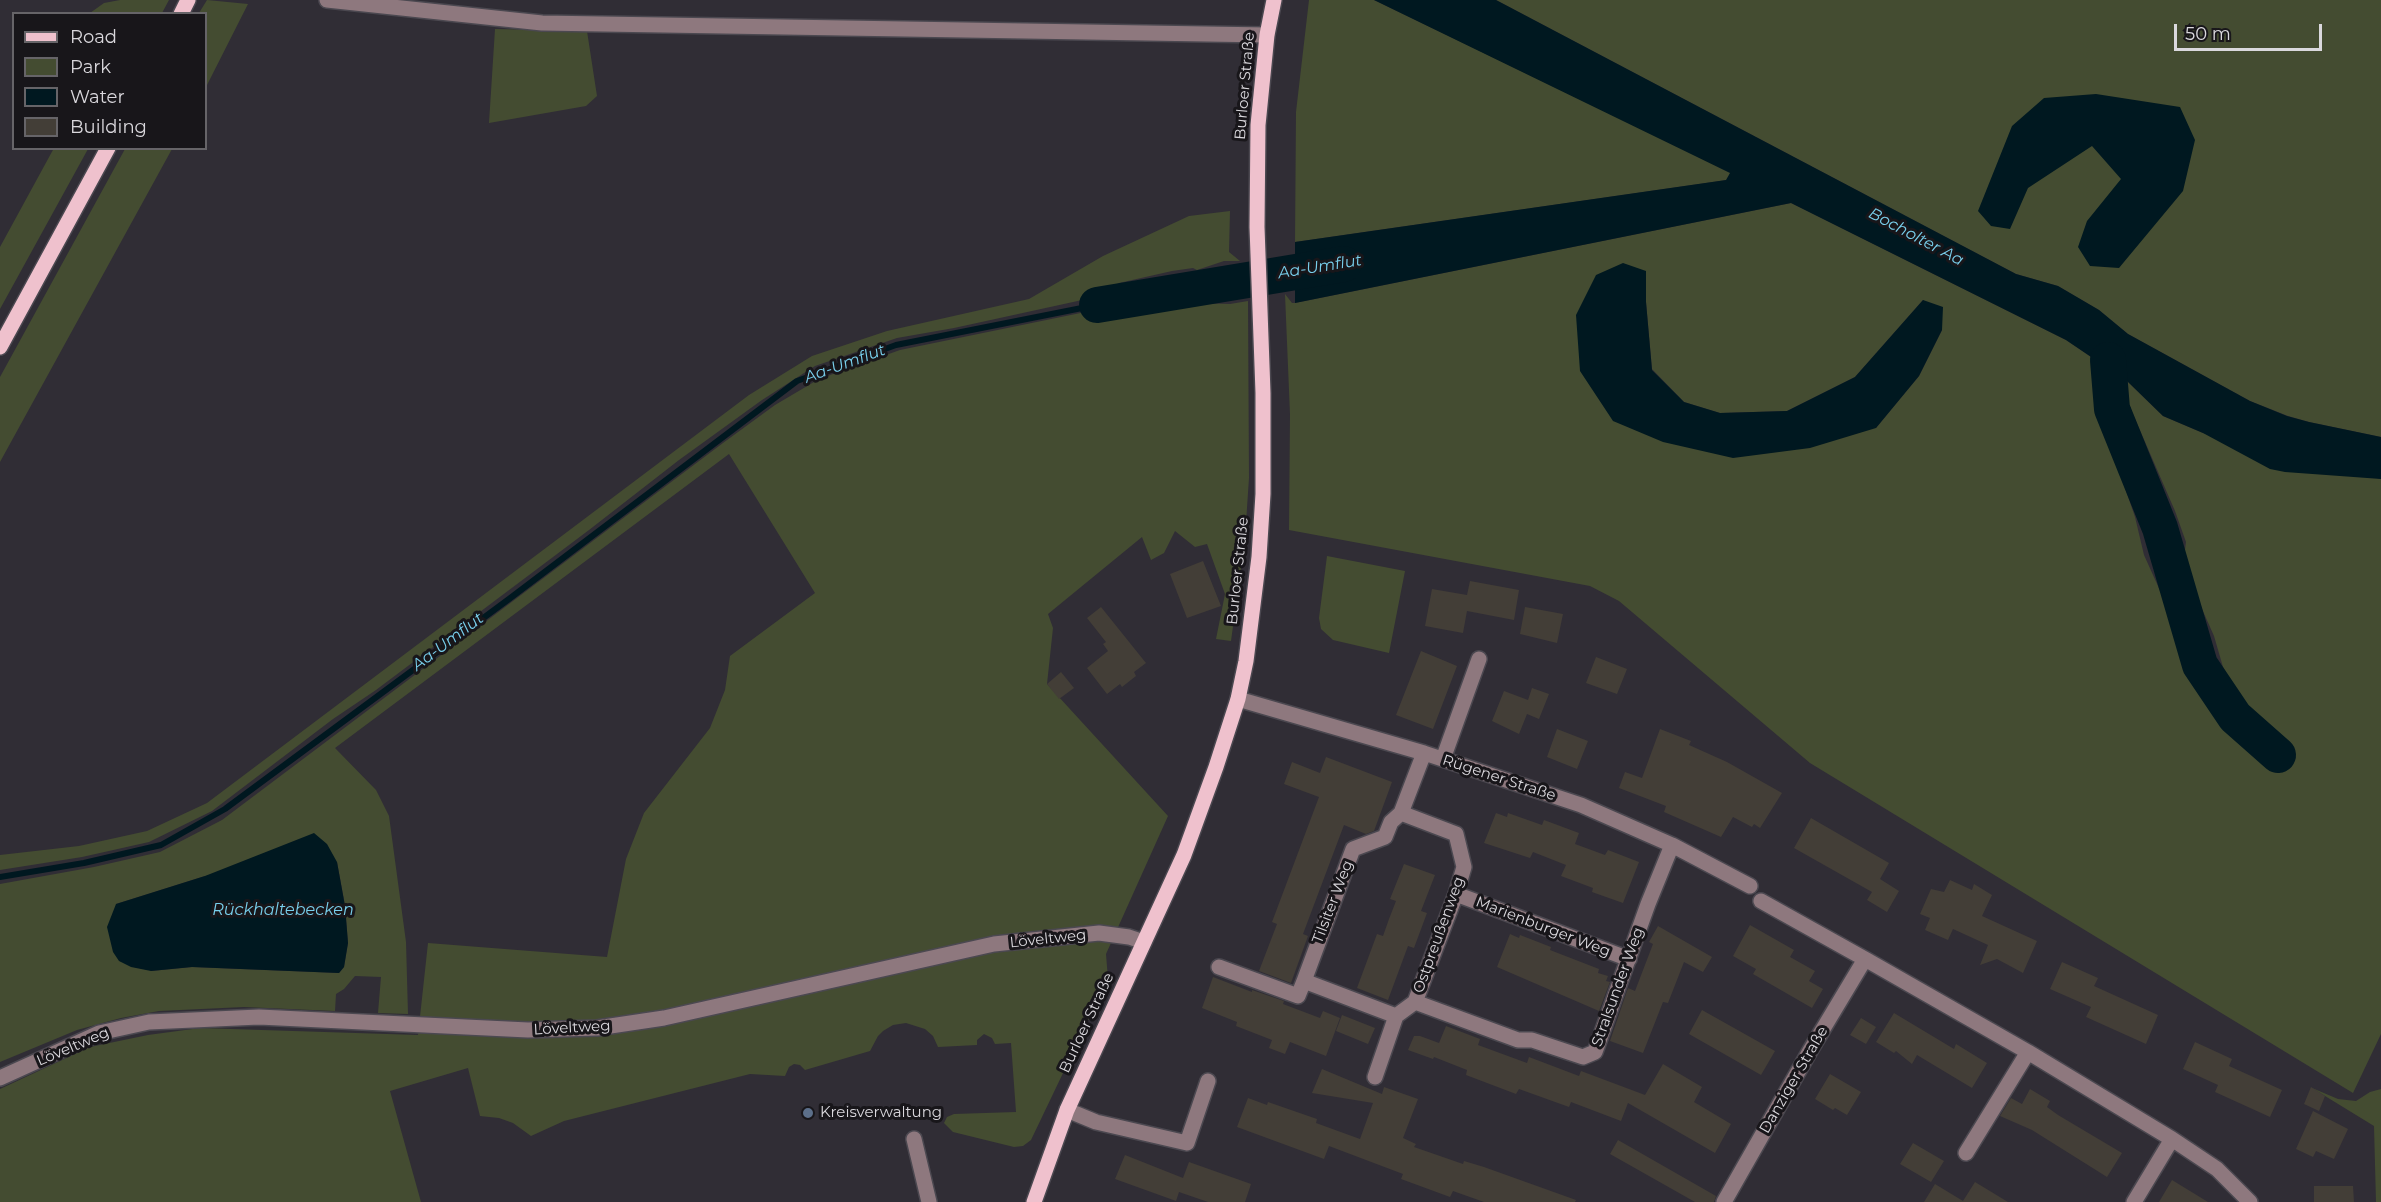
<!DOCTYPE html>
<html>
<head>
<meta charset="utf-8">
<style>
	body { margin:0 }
	#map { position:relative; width:2381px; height:1202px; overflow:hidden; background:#302d35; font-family:Montserrat,sans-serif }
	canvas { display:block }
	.legend { position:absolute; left:12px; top:12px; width:195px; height:138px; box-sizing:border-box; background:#18161a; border:2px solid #666468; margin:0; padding:8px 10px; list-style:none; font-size:18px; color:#dad8dd }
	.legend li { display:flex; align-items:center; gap:12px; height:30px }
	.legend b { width:30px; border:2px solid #666468 }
	.scale { position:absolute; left:2174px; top:24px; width:148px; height:27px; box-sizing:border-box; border:3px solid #dad8dd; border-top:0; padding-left:8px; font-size:18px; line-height:21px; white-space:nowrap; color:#dad8dd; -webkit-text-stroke:4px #18161a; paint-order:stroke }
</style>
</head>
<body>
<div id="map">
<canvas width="2381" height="1202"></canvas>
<ul class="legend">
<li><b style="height:8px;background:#efc1cd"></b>Road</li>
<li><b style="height:16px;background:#444c31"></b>Park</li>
<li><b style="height:16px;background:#001820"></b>Water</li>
<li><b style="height:16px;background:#433e37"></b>Building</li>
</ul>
<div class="scale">50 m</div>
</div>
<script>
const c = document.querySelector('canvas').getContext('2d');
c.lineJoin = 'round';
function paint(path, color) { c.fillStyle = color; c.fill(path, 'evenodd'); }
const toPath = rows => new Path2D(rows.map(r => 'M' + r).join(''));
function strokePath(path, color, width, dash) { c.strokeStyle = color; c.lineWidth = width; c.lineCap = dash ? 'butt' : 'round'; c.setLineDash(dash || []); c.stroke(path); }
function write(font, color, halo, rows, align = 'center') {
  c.font = font + ' Montserrat,sans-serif'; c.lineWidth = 6; c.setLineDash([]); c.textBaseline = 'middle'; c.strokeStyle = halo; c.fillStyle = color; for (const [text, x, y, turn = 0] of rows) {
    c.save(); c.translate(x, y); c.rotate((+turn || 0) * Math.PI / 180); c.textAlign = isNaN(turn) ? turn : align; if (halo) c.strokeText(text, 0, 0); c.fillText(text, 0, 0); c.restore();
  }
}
paint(toPath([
	[120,0,169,0,162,13,90,13,104,3],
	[207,0,248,4,206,87,206,14,199,13],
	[1309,0,1374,0,1731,172,1727,180,1295,242,1296,112],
	[1496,0,2381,0,2381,437,2309,422,2288,416,2250,401,2128,334,2099,310,2058,286,2016,274],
	[495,29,587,31,597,96,586,106,489,123],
	[54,148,88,149,0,309,0,247],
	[125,149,172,149,0,462,0,377],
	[1791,203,2066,340,2100,363,2098,409,2135,517,2144,555,2171,615,2185,666,2212,709,2235,737,2259,757,2289,762,2280,742,2265,735,2242,703,2223,667,2214,636,2183,566,2186,542,2175,511,2116,375,2127,381,2163,416,2203,433,2381,479,2381,1034,2353,1093,1810,763,1619,601,1590,586,1289,530,1290,414,1285,294,1292,303,1295,303],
	[1646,271,1646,302,1652,369,1684,402,1720,413,1787,411,1855,377,1923,300,1942,330,1919,376,1876,428,1613,421],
	[1230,211,1229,252,1240,261,1224,261,1197,270,1193,268,1172,271,1119,283,1096,297,954,328,897,338,815,366,762,400,679,460,589,530,376,690,333,719,212,811,149,842,82,857,0,870,0,855,79,846,147,831,207,803,749,395,812,356,887,331,1029,299,1103,256,1189,216],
	[1248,301,1249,478,1245,538,1231,641,1216,639,1225,594,1207,544,1195,547,1175,531,1164,553,1151,560,1142,537,1048,614,1053,628,1047,684,1168,816,1106,954,1108,979,1031,1140,1023,1146,1014,1147,953,1132,944,1123,947,1117,954,1114,1016,1112,1011,1043,995,1044,992,1038,984,1034,977,1040,977,1045,938,1047,933,1036,925,1029,906,1023,893,1025,883,1031,878,1036,870,1051,805,1070,800,1065,794,1064,789,1067,785,1076,750,1074,564,1121,531,1136,513,1123,499,1118,480,1116,468,1068,390,1091,421,1202,0,1202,0,1089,90,1047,148,1035,200,1028,418,1035,428,943,607,957,626,859,644,813,710,728,725,690,730,656,815,593,729,454,335,748,376,790,389,816,406,942,408,1014,378,1013,381,977,355,976,344,989,336,994,335,1011,244,1007,159,1011,121,1018,77,1030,0,1062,0,884,94,867,160,852,222,820,723,443,775,405,819,379,900,350,1100,309,1131,316,1193,303,1230,304],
	[337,862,345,905,348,943,344,967,339,973,192,967,151,971,116,904,205,876],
	[1327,556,1405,571,1389,653,1333,640,1321,629,1319,618],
	[2312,1088,2338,1099,2356,1101,2370,1092,2381,1089,2381,1202,2376,1202,2374,1126]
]), '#444c31');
paint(toPath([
	[1374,0,1496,0,2016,274,2058,286,2099,310,2128,334,2250,401,2287,416,2309,422,2381,437,2381,479,2285,472,2270,469,2203,433,2163,416,2127,381,2117,375,2131,409,2098,409,2100,363,2066,340,1791,203,1295,303,1295,242,1726,180,1730,173],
	[2096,94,2180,107,2195,140,2183,191,2119,268,2090,266,2078,247,2087,221,2121,179,2092,146,2028,188,2010,229,1991,226,1978,211,2012,126,2044,98],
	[1623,263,1646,271,1646,302,1652,370,1684,402,1720,413,1787,411,1855,377,1923,300,1943,307,1942,330,1919,376,1876,428,1810,448,1733,458,1663,442,1613,421,1580,371,1576,315,1596,275],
	[314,833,327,844,337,862,345,906,348,943,344,967,339,973,192,967,151,971,131,967,119,961,113,952,107,927,116,904,205,876]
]), '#001820');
strokePath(toPath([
	[0,877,84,863,161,845,225,809,509,599,797,381,896,345,1097,305]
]), '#001820', 6);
strokePath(toPath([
	[1097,305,1344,264],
	[2108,360,2112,409,2160,528,2200,665,2235,717,2278,755]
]), '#001820', 36);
paint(toPath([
	[1203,561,1221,606,1187,618,1170,574],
	[1470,581,1519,590,1514,620,1467,611,1463,633,1425,626,1432,589,1467,595],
	[1101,607,1146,663,1134,672,1136,676,1122,687,1120,684,1107,694,1087,668,1108,651,1103,644,1106,642,1087,618],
	[1525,607,1563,614,1557,643,1520,634],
	[1421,651,1457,666,1433,729,1396,715],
	[1596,657,1627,669,1617,694,1586,683],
	[1061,672,1074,688,1059,699,1047,684],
	[1532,688,1549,694,1539,719,1527,714,1519,734,1492,721,1504,691,1528,700],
	[1557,729,1588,741,1577,769,1547,757],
	[1660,729,1691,741,1689,745,1727,762,1782,793,1760,828,1754,824,1752,827,1733,817,1721,837,1664,812,1666,806,1619,788,1625,772,1642,778],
	[1326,757,1392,782,1374,831,1366,834,1344,825,1303,934,1308,936,1291,983,1259,971,1277,924,1272,922,1319,797,1284,784,1292,762,1320,773],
	[1496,813,1507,817,1508,813,1542,825,1544,820,1579,833,1575,844,1605,855,1608,850,1639,862,1623,903,1592,892,1593,888,1561,876,1566,865,1533,852,1530,858,1484,843],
	[1811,818,1889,863,1880,879,1899,891,1887,912,1867,900,1872,892,1794,848],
	[1404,864,1435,875,1421,911,1427,913,1414,948,1408,946,1388,1000,1357,988,1377,934,1383,936,1389,919,1396,901,1390,899],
	[1950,880,1972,890,1974,884,1992,895,1982,916,2037,941,2023,973,1997,959,1980,965,1988,945,1953,929,1948,940,1925,930,1930,918,1920,914,1931,889,1944,892],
	[1750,925,1794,950,1790,957,1815,971,1809,981,1823,989,1812,1008,1753,974,1756,969,1733,956],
	[1658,926,1712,957,1703,972,1684,962,1668,1003,1663,1002,1643,1053,1610,1041,1628,988,1635,991,1653,944,1649,942],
	[1510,934,1519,938,1520,935,1551,947,1550,950,1599,969,1598,973,1608,976,1606,981,1610,982,1599,1011,1497,967],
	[2062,962,2098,978,2094,986,2158,1015,2146,1044,2086,1017,2091,1007,2050,989],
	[1213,977,1252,992,1252,990,1284,1001,1283,1004,1320,1018,1323,1011,1340,1018,1326,1056,1290,1042,1285,1054,1269,1048,1272,1040,1236,1026,1237,1022,1202,1008],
	[1702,1010,1775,1051,1761,1075,1689,1034],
	[1894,1013,1954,1049,1956,1044,1987,1063,1972,1088,1917,1055,1912,1064,1896,1051,1894,1053,1876,1042],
	[1342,1015,1375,1028,1368,1044,1336,1031],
	[1861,1018,1876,1027,1866,1044,1850,1035],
	[1446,1026,1480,1039,1478,1045,1527,1063,1529,1057,1579,1076,1581,1071,1645,1095,1663,1064,1702,1087,1694,1102,1731,1124,1715,1153,1628,1103,1621,1121,1571,1102,1569,1107,1519,1089,1516,1094,1466,1075,1467,1070,1434,1057,1433,1059,1408,1050,1414,1036,1420,1036,1439,1043],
	[2195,1042,2232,1059,2229,1066,2282,1090,2270,1117,2215,1092,2218,1085,2183,1069],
	[1322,1069,1382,1094,1384,1087,1418,1099,1403,1138,1416,1144,1414,1147,1463,1164,1464,1161,1484,1167,1576,1200,1575,1202,1484,1202,1453,1191,1450,1197,1401,1179,1403,1174,1329,1146,1324,1159,1237,1127,1248,1098,1267,1105,1268,1102,1317,1119,1316,1123,1360,1139,1373,1103,1312,1093],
	[1830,1074,1861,1092,1847,1115,1835,1108,1833,1110,1815,1099],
	[2311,1087,2325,1096,2319,1111,2304,1104],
	[2030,1089,2050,1101,2047,1107,2058,1115,2122,1153,2107,1177,2032,1130,2000,1116,2011,1098,2022,1104],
	[2313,1111,2348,1129,2334,1159,2316,1151,2313,1157,2296,1149],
	[1618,1140,1716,1196,1714,1202,1695,1202,1610,1154],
	[1913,1143,1944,1161,1931,1182,1900,1164],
	[1125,1155,1183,1178,1189,1162,1251,1184,1245,1202,1208,1202,1179,1192,1176,1201,1115,1179],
	[2172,1180,2208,1202,2159,1202],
	[1975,1182,2008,1202,1924,1202,1935,1184,1963,1201],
	[2314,1186,2353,1186,2354,1202,2314,1202]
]), '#433e37');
const minor = toPath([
	[327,0,542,23,1267,35],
	[1238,699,1424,753,1581,805,1672,845,1750,886],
	[1443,759,1479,659],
	[1456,894,1629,959],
	[1761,901,1865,959],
	[1219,967,1298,996,1304,981],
	[1415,1002,1518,1040,1532,1040,1583,1057,1595,1052,1648,904,1672,845],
	[1396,1016,1304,981,1353,849,1385,837,1391,822,1401,813],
	[1375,1077,1396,1016,1415,1002,1456,894,1464,867,1456,834,1401,813,1424,753],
	[0,1078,99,1033,149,1022,259,1017,528,1030,597,1028,664,1018,994,944,1099,933,1129,937,1144,942],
	[1067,1110,1096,1122,1187,1143,1208,1081],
	[914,1139,929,1202],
	[1966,1153,2028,1052],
	[1724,1202,1811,1049,1865,959,2028,1052,2172,1139,2217,1169,2250,1202],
	[2134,1202,2172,1139]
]);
const major = toPath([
	[181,14,188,0],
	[0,347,108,148],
	[1034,1202,1067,1110,1184,855,1216,767,1238,699,1246,661,1259,557,1263,494,1263,393,1257,227,1258,125,1267,35,1274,0]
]);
strokePath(minor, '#4b4850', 18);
strokePath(major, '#4b4850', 18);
strokePath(minor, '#8e787e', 15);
strokePath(major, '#efc1cd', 15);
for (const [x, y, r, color] of [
	[808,1113,6,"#5c6f8a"]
]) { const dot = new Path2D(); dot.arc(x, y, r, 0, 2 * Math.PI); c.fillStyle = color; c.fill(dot); strokePath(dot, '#18161a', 2); }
write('15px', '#dad8dd', '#18161a', [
	["Burloer Straße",1245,86,-85],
	["Burloer Straße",1238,571,-84],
	["Rügener Straße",1499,778,18],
	["Tilsiter Weg",1333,902,-69],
	["Marienburger Weg",1543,927,21],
	["Ostpreußenweg",1439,935,-70],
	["Löveltweg",1048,939,-6],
	["Stralsunder Weg",1618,987,-70],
	["Burloer Straße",1087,1023,-65],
	["Löveltweg",572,1028,-3],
	["Löveltweg",73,1047,-23],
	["Danziger Straße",1794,1080,-60]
]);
write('15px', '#dad8dd', '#18161a', [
	["Kreisverwaltung",820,1113]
], 'left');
write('italic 16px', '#79d0ed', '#18161a', [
	["Bocholter Aa",1916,237,28],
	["Aa-Umflut",1320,267,-9],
	["Aa-Umflut",845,364,-20],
	["Aa-Umflut",448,642,-37],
	["Rückhaltebecken",283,910]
]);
</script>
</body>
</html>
